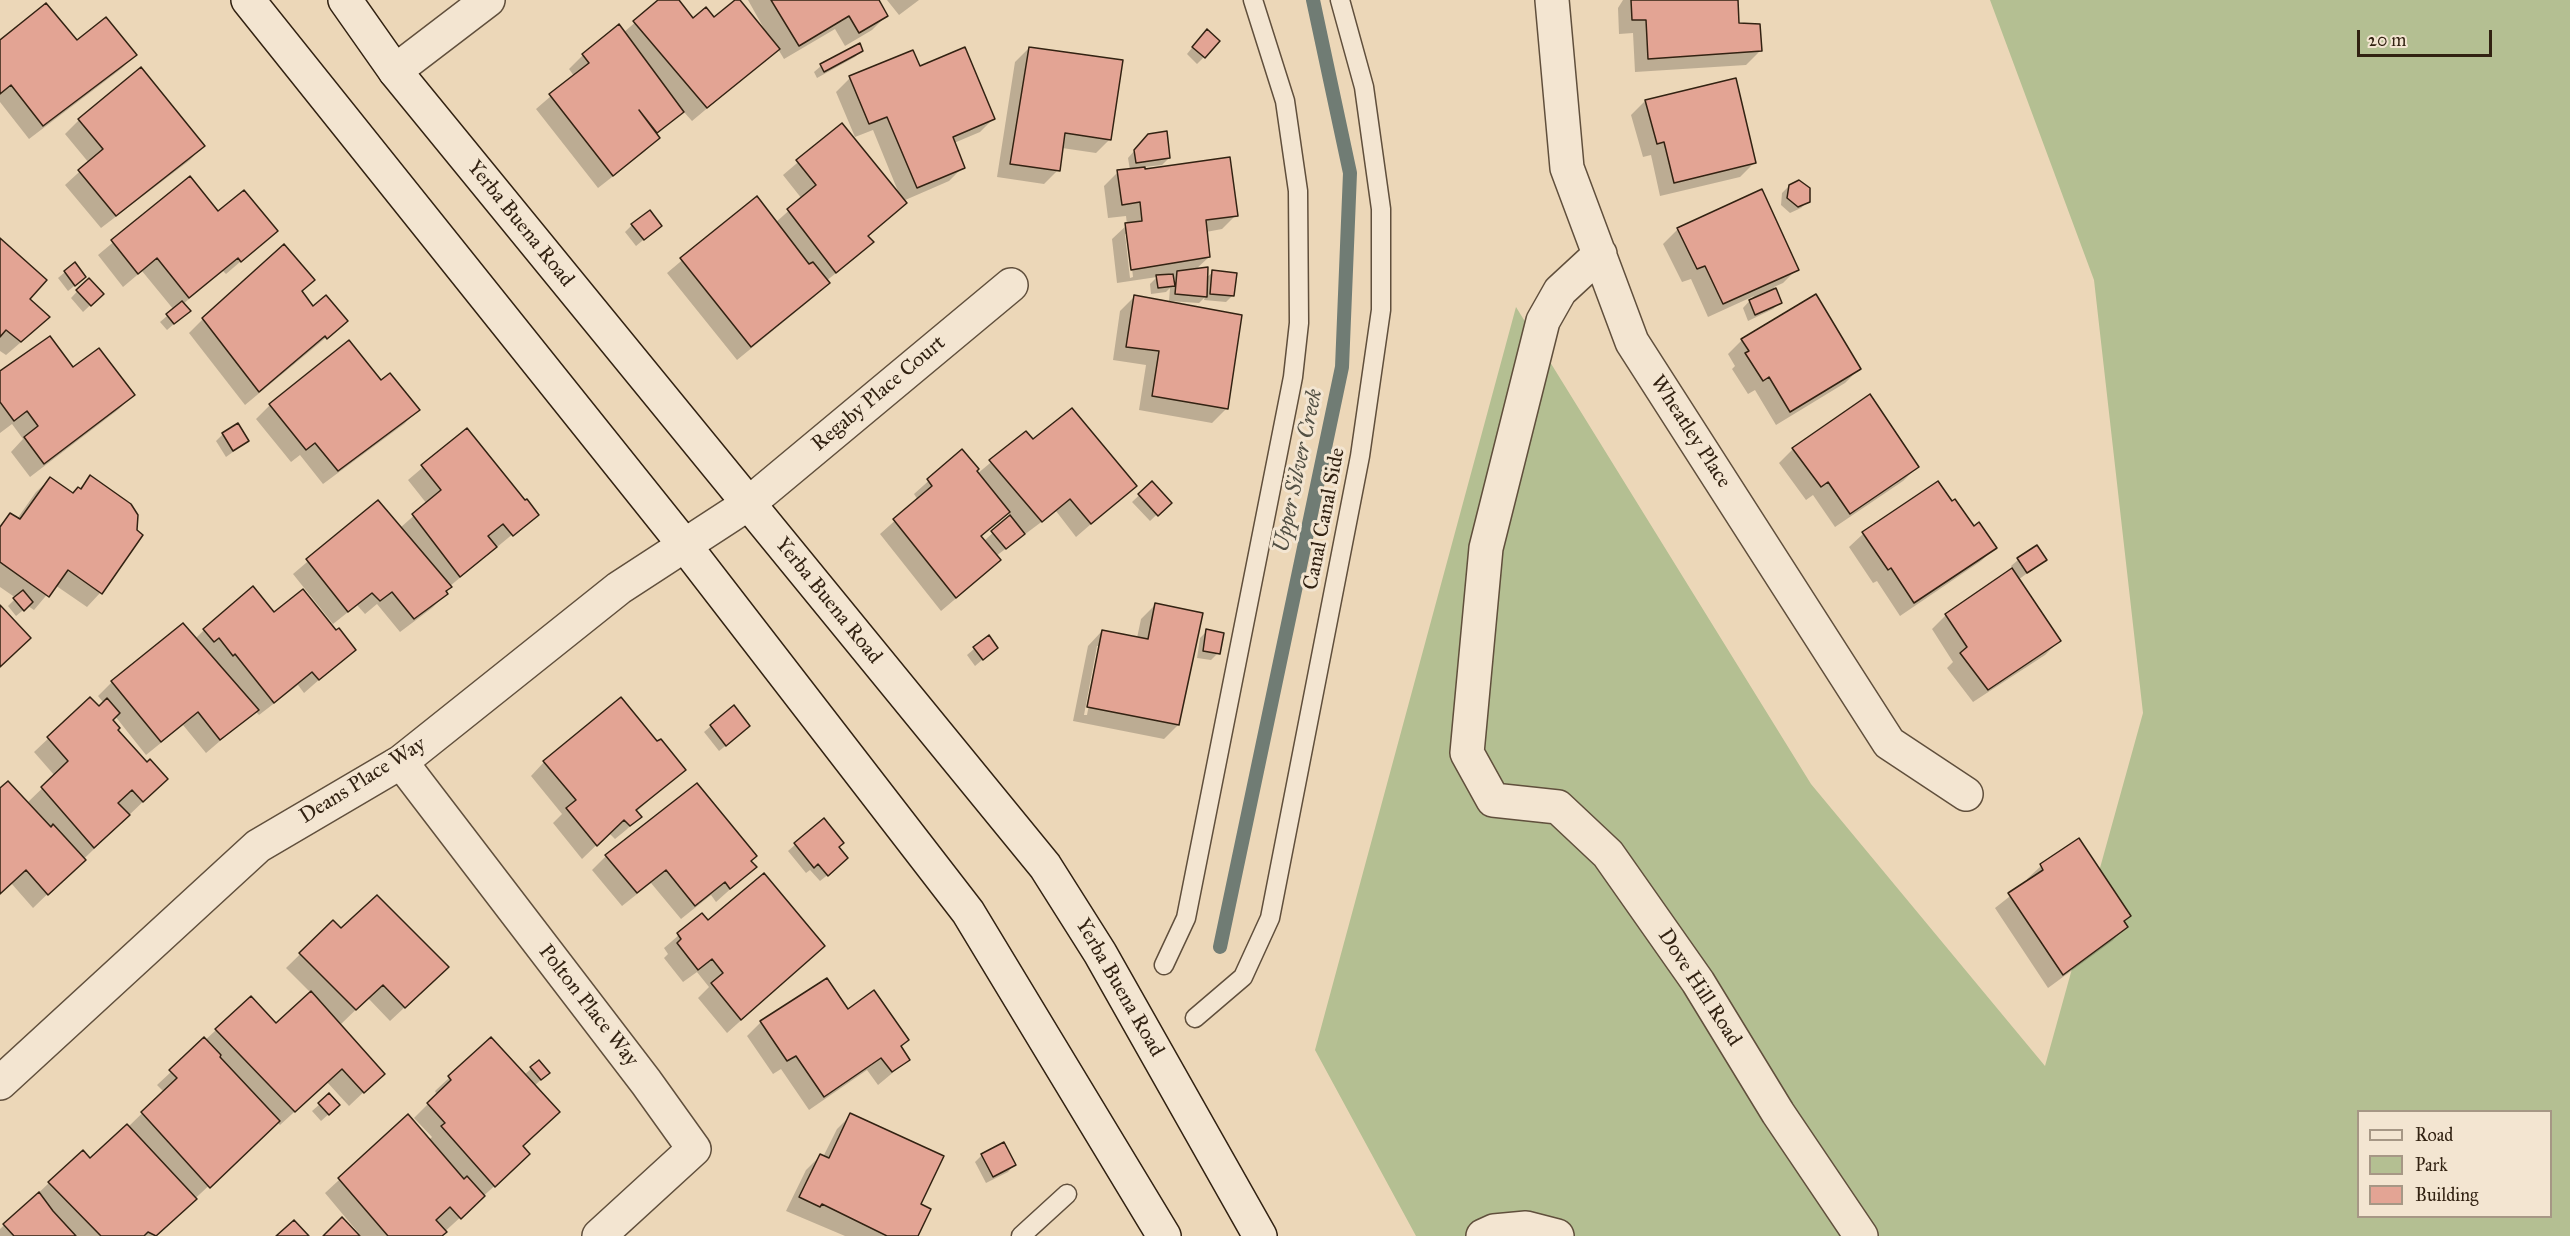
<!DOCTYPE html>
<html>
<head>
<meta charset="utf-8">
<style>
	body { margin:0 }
	#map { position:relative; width:2570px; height:1236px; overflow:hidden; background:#ecd7b8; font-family:"IM FELL Great Primer",serif }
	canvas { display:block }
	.legend { position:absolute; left:2357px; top:1110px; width:195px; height:108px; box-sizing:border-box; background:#f3e5d1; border:2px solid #a69785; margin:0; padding:8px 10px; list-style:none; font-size:18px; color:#322212 }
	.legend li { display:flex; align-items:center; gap:12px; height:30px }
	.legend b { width:30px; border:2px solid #a69785 }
	.scale { position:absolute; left:2357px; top:30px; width:135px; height:27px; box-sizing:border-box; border:3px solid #322212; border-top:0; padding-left:8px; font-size:18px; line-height:21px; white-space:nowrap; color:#322212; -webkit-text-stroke:4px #f3e5d1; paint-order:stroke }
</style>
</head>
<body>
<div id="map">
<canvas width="2570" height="1236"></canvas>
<ul class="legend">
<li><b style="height:8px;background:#f3e5d1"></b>Road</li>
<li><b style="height:16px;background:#b4bf92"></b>Park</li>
<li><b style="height:16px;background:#e3a494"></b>Building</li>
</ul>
<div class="scale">20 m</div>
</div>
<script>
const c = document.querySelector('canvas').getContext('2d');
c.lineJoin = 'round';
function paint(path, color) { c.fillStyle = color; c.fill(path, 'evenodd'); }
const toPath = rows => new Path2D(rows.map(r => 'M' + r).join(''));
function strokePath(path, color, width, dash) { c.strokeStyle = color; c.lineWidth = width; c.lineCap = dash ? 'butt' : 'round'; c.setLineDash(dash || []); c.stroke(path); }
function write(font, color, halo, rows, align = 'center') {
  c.font = font + ' "IM FELL Great Primer",serif'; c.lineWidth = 6; c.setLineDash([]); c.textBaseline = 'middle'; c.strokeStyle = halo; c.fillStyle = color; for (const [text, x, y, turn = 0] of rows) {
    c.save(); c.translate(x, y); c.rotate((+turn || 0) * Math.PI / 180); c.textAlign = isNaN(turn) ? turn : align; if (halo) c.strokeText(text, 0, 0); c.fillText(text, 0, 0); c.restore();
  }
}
paint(toPath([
	[1990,0,2570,0,2570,1236,1416,1236,1315,1050,1516,307,1811,784,2045,1066,2143,713,2094,280],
	[2358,1112,2550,1112,2550,1216,2358,1216]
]), '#b4bf92');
paint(toPath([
	[661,0,677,0,693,20,713,20,738,0,767,34,748,0,877,0,886,16,872,30,845,46,835,29,784,59,778,49,692,121,683,111,656,135,658,138,644,152,598,188,536,109,574,76,569,69,583,55,619,26,623,33],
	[887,0,919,0,899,15],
	[1623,0,1736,0,1737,25,1760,51,1746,65,1635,72,1633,33,1619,34,1618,8],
	[1200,38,1204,57,1197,64,1187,54],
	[76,42,135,55,121,69,29,139,0,102,0,43],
	[859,45,862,50,855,57,817,78,814,72,821,66],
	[1029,48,1110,139,1096,153,1062,148,1058,170,1044,184,997,177,1015,62],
	[919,68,994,118,980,132,954,143,963,167,949,181,903,201,905,203,891,217,867,237,871,242,858,256,826,281,828,283,814,297,737,360,667,273,756,198,775,223,802,199,783,175,842,125,900,196,873,130,855,137,836,92,850,78],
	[1645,101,1754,163,1740,177,1660,196,1651,155,1643,157,1631,115],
	[79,120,203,146,190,160,101,228,65,185,89,163,65,134],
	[1142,142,1169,158,1162,165,1144,167,1143,171,1236,215,1222,229,1206,232,1209,257,1195,270,1206,278,1213,272,1233,295,1226,302,1204,300,1205,297,1199,303,1169,301,1170,288,1166,292,1151,294,1150,284,1157,277,1117,283,1112,239,1127,225,1126,216,1108,218,1104,186,1118,172,1130,170,1128,158],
	[1125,234,1128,234,1133,277,1130,278],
	[190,178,218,213,276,231,226,274,223,271,183,304,182,317,167,330,160,322,174,310,142,271,123,287,98,255],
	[1789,186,1808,201,1801,208,1790,213,1781,205,1782,193],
	[1761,191,1797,269,1783,283,1774,287,1780,303,1773,309,1748,321,1743,308,1754,296,1708,317,1691,279,1682,282,1663,244,1677,230],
	[632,225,660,226,636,246,625,232],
	[0,240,28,299,34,331,6,355,0,351],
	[65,272,78,283,68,291,58,278],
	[88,280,102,294,83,312,71,298],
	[300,292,313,308,346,321,245,405,189,333,203,319],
	[1134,297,1226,409,1212,423,1139,410,1146,365,1113,360,1120,311],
	[1742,340,1859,369,1845,383,1776,425,1755,390,1748,394,1732,369,1735,366,1728,354],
	[73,369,133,395,119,409,30,477,11,452,23,439,12,424,0,433,0,374],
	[380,382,418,410,404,424,323,484,300,455,291,462,256,419,270,405],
	[467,430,525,503,537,514,450,586,446,594,432,608,400,632,377,604,365,614,357,605,333,624,293,574,378,502,400,528,427,504,408,480],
	[1026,433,1033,441,1135,486,1076,537,1056,511,996,556,999,560,985,574,941,611,880,534,918,500,914,494,962,451,977,474],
	[1008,512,1011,516,984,541,981,537],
	[223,434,248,441,226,457,216,441],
	[1793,449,1917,467,1903,481,1835,527,1813,495,1806,500,1779,463],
	[91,477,141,535,100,593,87,607,55,585,34,610,28,606,16,616,8,606,16,598,0,587,0,525,10,515,17,519,36,492,50,479,73,495],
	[1152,483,1170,502,1150,521,1132,502],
	[1938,483,1973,528,1995,548,1981,561,1900,616,1877,581,1873,583,1849,547,1863,534],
	[2036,548,2045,560,2018,580,2059,641,2045,655,1973,702,1947,668,1953,662,1932,629,1946,615,2013,569,2011,566,2018,560],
	[1155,605,1178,725,1164,739,1073,721,1088,646,1102,631,1137,638,1141,619],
	[1097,646,1100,646,1087,715,1084,715],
	[274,614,336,633,354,649,304,693,298,685,259,715,255,711,206,753,183,725,146,755,115,716,111,721,152,793,33,908,11,883,0,893,0,790,27,803,55,776,34,752,90,699,99,708,104,703,98,696,112,682,195,639,204,630],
	[1207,631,1218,653,1211,660,1197,658,1200,638],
	[988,637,996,648,975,666,967,655],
	[711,726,742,733,719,751,704,732],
	[657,743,684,769,636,812,640,817,626,830,615,839,609,833,582,859,553,823,562,814,531,776,544,762],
	[823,820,840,865,820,881,810,870,806,873,788,851],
	[2078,840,2126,927,2112,941,2048,988,1995,908,2028,882,2027,879,2041,866],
	[606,856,750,862,755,867,716,902,711,895,681,919,651,883,622,906,592,870],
	[702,915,708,922,809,959,727,1033,698,998,709,987,697,972,683,982,664,958,668,954,664,948],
	[333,922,341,931,433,981,390,1021,368,998,340,1025,369,1087,349,1106,327,1082,280,1125,277,1122,155,1236,0,1236,0,1229,82,1152,90,1161,128,1127,164,1092,157,1085,216,1030,276,1025,311,993,286,968],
	[847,1011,907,1040,900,1047,908,1060,878,1085,867,1070,809,1110,781,1069,773,1074,747,1036,761,1022],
	[491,1039,524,1075,539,1062,542,1079,534,1086,514,1168,440,1236,361,1236,325,1193,408,1116,429,1140,432,1137,414,1118,437,1095,435,1091],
	[329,1096,331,1112,321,1121,312,1111],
	[851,1115,919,1205,916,1236,845,1236,786,1211,806,1170,820,1156,823,1157,837,1129],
	[982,1155,1014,1165,1008,1172,986,1183,975,1162]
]), '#0003');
strokePath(toPath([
	[1220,947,1342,367,1350,173,1313,0]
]), '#707c74', 14);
const building = toPath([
	[658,0,679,0,693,18,706,7,714,17,735,0,740,0,780,49,707,108,633,21,658,0],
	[771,0,879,0,888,16,859,33,849,16,799,46,771,0],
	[1631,0,1738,0,1739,23,1760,24,1762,51,1648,59,1646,20,1632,20,1631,0],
	[46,3,77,40,106,17,137,55,43,126,11,85,0,94,0,40,46,3],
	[619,24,684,112,657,133,639,110,660,138,613,176,549,94,589,63,582,54,619,24],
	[1207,29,1220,41,1205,58,1192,47,1207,29],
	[860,43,863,51,824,72,820,64,860,43],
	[965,47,995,119,953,137,965,168,917,188,887,117,869,124,849,76,913,50,920,66,965,47],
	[1029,47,1123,60,1111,140,1065,133,1060,171,1010,164,1029,47],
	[141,67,205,146,116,216,78,170,103,149,78,119,141,67],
	[1736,78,1756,163,1674,183,1664,142,1657,144,1645,100,1736,78],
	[842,123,907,203,868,236,874,242,836,273,787,209,816,185,796,160,842,123],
	[1167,131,1170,158,1136,163,1134,150,1148,134,1167,131],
	[1230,157,1238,216,1206,220,1210,257,1131,270,1125,223,1142,221,1140,202,1122,205,1117,170,1145,167,1145,169,1230,157],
	[190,176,218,211,244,190,278,231,241,262,238,258,189,298,157,258,138,274,111,240,190,176],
	[1799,180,1810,188,1810,202,1798,207,1787,198,1789,185,1799,180],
	[1762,189,1799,270,1723,304,1705,266,1697,269,1677,228,1762,189],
	[757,196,809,264,813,262,830,283,751,347,680,258,757,196],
	[650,210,662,226,644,240,631,224,650,210],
	[0,238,47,280,30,299,50,317,21,342,6,330,0,337,0,238],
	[284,244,315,280,302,291,313,306,326,295,348,321,327,339,325,336,259,392,202,318,284,244],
	[75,262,86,277,75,286,64,271,75,262],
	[1208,267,1207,297,1175,294,1177,271,1208,267],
	[1212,270,1237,273,1234,296,1210,294,1212,270],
	[1173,274,1175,286,1158,288,1156,275,1173,274],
	[89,278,104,294,91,306,76,290,89,278],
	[1776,288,1782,303,1755,315,1749,300,1776,288],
	[1816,294,1861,369,1790,412,1769,377,1763,381,1745,353,1749,351,1741,339,1816,294],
	[1134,295,1242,315,1228,409,1152,396,1159,351,1126,347,1134,295],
	[182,301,191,311,174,324,166,314,182,301],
	[50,336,73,367,99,348,135,395,44,464,24,437,38,426,27,411,14,421,0,402,0,371,50,336],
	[349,340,381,380,390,373,420,410,338,471,315,443,306,450,269,404,349,340],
	[1870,394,1919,467,1850,514,1828,482,1821,487,1792,448,1870,394],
	[1072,408,1137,486,1091,524,1070,499,1042,522,989,460,1026,431,1033,439,1072,408],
	[238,423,249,441,233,451,222,433,238,423],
	[467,428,525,500,527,499,539,515,513,536,503,524,488,536,497,547,460,577,412,514,441,490,421,465,467,428],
	[962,449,979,469,977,471,1010,512,981,536,1001,560,956,598,893,519,932,486,927,479,962,449],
	[90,475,131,504,138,515,137,530,143,535,102,594,68,570,49,597,0,562,0,527,10,513,20,519,50,477,73,493,78,487,81,489,90,475],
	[1152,481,1172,503,1158,516,1138,494,1152,481],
	[1938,481,1952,501,1955,499,1974,526,1979,522,1997,548,1914,603,1891,568,1888,570,1862,532,1938,481],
	[378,500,452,587,446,591,448,594,414,619,392,592,380,601,372,593,348,612,306,559,378,500],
	[1010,515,1025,534,1006,549,991,531,1010,515],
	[2037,545,2047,560,2027,573,2017,558,2037,545],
	[2012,568,2061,641,1988,690,1960,653,1967,647,1945,614,2012,568],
	[253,586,274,612,303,589,336,630,339,628,356,650,319,680,312,672,274,703,235,654,233,656,219,638,214,642,203,629,253,586],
	[23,590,33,602,24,611,13,598,23,590],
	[1155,603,1203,613,1179,725,1087,707,1102,630,1148,639,1155,603],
	[0,605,31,638,0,667,0,605],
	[183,623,259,710,220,740,198,712,161,742,111,681,183,623],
	[1206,629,1224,633,1220,654,1203,651,1206,629],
	[989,635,998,648,983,660,973,647,989,635],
	[90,697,99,706,107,698,120,713,113,720,120,728,118,730,147,762,150,759,168,779,143,802,132,790,118,803,130,815,94,848,41,787,68,761,47,737,90,697],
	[621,697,657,741,661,739,686,770,636,810,642,817,630,826,624,820,597,846,566,808,576,800,543,761,621,697],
	[734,705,750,726,726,746,710,725,734,705],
	[8,781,51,827,53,824,86,860,48,895,26,870,0,894,0,788,8,781],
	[697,783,757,856,751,861,757,867,730,889,725,882,695,906,666,870,637,893,605,855,697,783],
	[824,818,844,843,839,847,848,858,828,876,818,864,814,868,794,843,824,818],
	[2079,838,2131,916,2124,921,2128,927,2063,975,2008,893,2043,870,2040,864,2079,838],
	[764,873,825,946,741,1020,711,983,723,973,712,959,698,970,677,943,681,939,677,933,702,913,708,920,764,873],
	[377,895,449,967,405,1008,383,985,356,1010,299,953,333,920,341,928,377,895],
	[827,978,848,1009,874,990,909,1040,901,1046,910,1060,892,1072,881,1058,824,1097,796,1056,787,1061,760,1021,827,978],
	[311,991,385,1074,364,1093,342,1069,295,1112,215,1029,251,996,276,1023,311,991],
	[204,1037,221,1055,220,1057,280,1121,210,1188,141,1112,177,1078,169,1070,204,1037],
	[491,1037,560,1112,523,1146,530,1154,495,1187,441,1126,445,1123,427,1103,451,1080,448,1076,491,1037],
	[539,1060,550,1073,541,1080,530,1067,539,1060],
	[329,1093,340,1105,329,1115,318,1103,329,1093],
	[850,1113,944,1156,921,1204,931,1209,918,1236,887,1236,822,1204,820,1207,799,1197,820,1154,829,1158,850,1113],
	[408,1114,464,1179,467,1176,485,1196,461,1219,450,1207,436,1220,447,1232,442,1236,388,1236,338,1178,408,1114],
	[127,1124,197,1199,156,1236,148,1232,144,1236,101,1236,48,1182,83,1150,90,1158,127,1124],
	[1004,1142,1016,1165,993,1177,981,1154,1004,1142],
	[39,1192,53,1211,76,1236,14,1236,3,1224,39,1192],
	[342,1217,360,1236,323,1236,342,1217],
	[294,1220,309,1236,276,1236,294,1220]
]);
paint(building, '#e3a494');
strokePath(building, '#322212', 1.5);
const lane = toPath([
	[1164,965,1186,918,1293,377,1299,323,1298,191,1285,101,1253,0],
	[1195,1018,1243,977,1270,918,1360,456,1381,310,1381,209,1364,87,1340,0],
	[1021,1236,1067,1194]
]);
const street = toPath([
	[1552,0,1567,168,1632,342,1889,743,1966,794],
	[395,71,488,0],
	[1600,254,1560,291,1543,321,1486,548,1467,753,1493,800,1558,807,1608,854,1698,982,1778,1113,1861,1236],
	[401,762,646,1082,694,1149,599,1236],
	[0,1083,258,846,401,762,619,588,748,504,1011,285],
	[1483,1236,1494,1231,1526,1228,1557,1236]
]);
const secondary = toPath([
	[248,0,686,547,968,912,1164,1236],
	[345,0,395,71,1045,866,1100,953,1260,1236]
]);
strokePath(lane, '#604f3c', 21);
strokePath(street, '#604f3c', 36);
strokePath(secondary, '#322212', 36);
strokePath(lane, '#f3e5d1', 18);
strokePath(street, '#f3e5d1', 33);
strokePath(secondary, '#f3e5d1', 33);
write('21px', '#322212', '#f3e5d1', [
	["Yerba Buena Road",520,224,51],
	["Regaby Place Court",879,394,-40],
	["Wheatley Place",1690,432,57],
	["Canal Canal Side",1325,519,-79],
	["Yerba Buena Road",828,601,51],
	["Deans Place Way",363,781,-32],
	["Yerba Buena Road",1119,988,60],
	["Dove Hill Road",1699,988,57],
	["Polton Place Way",588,1006,52]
]);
write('italic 22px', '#514f43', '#f3e5d1', [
	["Upper Silver Creek",1299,471,-78]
]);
</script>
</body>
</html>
